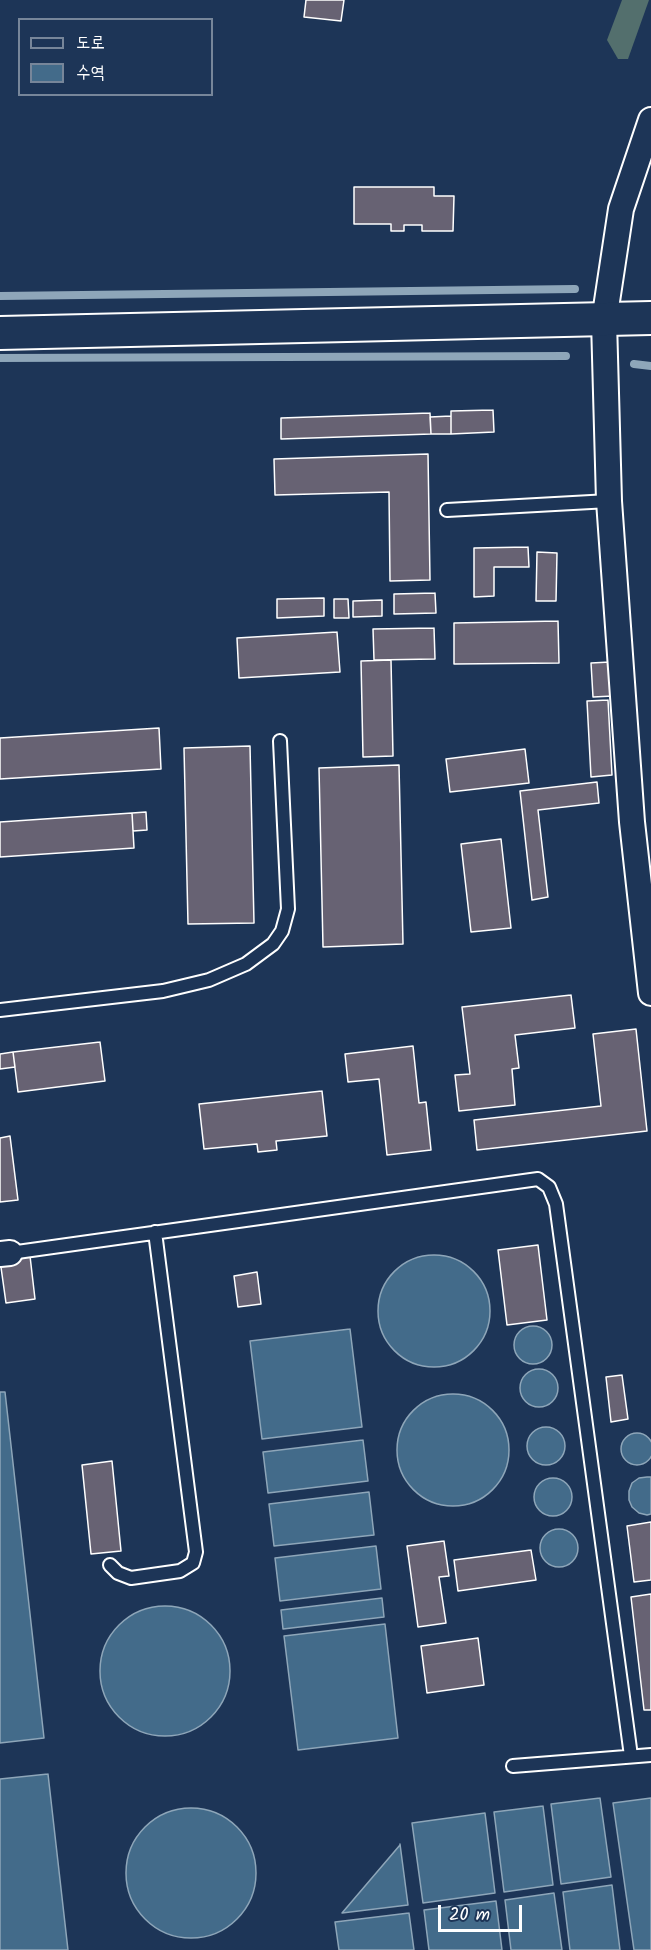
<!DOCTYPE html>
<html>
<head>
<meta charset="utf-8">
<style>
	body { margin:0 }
	#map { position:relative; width:651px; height:1950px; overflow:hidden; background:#1d3557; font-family:Kalam,"Poor Story",sans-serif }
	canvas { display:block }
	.legend { position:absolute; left:18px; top:18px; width:195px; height:78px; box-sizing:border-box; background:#1d3557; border:2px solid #77869a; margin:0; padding:8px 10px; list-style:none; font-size:18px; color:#fff }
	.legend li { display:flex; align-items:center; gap:12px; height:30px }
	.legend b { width:30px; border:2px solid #77869a }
	.scale { position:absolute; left:438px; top:1905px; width:84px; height:27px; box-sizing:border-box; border:3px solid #fff; border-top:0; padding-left:8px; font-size:18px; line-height:21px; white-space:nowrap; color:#fff; -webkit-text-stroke:4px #1d3557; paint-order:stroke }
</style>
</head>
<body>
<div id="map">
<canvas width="651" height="1950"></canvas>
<ul class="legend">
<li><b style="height:8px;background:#1d3557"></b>도로</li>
<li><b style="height:16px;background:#436b8a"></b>수역</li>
</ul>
<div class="scale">20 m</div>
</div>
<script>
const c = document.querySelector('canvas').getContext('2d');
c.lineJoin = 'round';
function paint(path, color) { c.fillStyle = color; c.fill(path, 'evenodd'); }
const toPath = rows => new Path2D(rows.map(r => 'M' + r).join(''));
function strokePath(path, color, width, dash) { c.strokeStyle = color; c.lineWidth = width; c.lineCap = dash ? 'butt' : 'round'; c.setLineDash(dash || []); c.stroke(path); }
paint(toPath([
	[622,0,649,0,628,59,618,59,607,40]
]), '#536f6d');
const water = toPath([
	'378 1311a56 56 0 1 1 112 0a56 56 0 1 1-112 0Z',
	'514 1345a19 19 0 1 1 38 0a19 19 0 1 1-38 0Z',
	[350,1329,362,1427,262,1439,250,1341,350,1329],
	'520 1388a19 19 0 1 1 38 0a19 19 0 1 1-38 0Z',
	[0,1392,5,1392,44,1738,0,1743,0,1392],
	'397 1450a56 56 0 1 1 112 0a56 56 0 1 1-112 0Z',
	'527 1446a19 19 0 1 1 38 0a19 19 0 1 1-38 0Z',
	'621 1449a16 16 0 1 1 32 0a16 16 0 1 1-32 0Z',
	[363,1440,368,1481,268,1493,263,1452,363,1440],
	[647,1477,651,1477,651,1514,647,1515,639,1513,632,1507,629,1500,629,1491,632,1483,639,1478,647,1477],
	'534 1497a19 19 0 1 1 38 0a19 19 0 1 1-38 0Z',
	[369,1492,374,1535,274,1546,269,1504,369,1492],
	'540 1548a19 19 0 1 1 38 0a19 19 0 1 1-38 0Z',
	[376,1546,381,1589,280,1601,275,1558,376,1546],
	[382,1598,384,1617,283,1629,281,1610,382,1598],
	'100 1671a65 65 0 1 1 130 0a65 65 0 1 1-130 0Z',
	[385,1624,398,1738,298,1750,284,1636,385,1624],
	[48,1774,68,1950,0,1950,0,1779,48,1774],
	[600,1798,611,1877,561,1884,551,1804,600,1798],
	[651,1798,651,1950,634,1950,613,1803,651,1798],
	[543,1806,553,1885,504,1892,494,1812,543,1806],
	'126 1873a65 65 0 1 1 130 0a65 65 0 1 1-130 0Z',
	[485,1813,495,1893,423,1903,412,1823,485,1813],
	[400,1844,408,1905,342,1913,400,1845,400,1844],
	[612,1885,620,1950,570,1950,563,1892,612,1885],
	[554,1893,562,1950,511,1950,505,1900,554,1893],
	[496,1901,502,1950,429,1950,424,1910,496,1901],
	[409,1913,414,1950,339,1950,335,1922,409,1913]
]);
paint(water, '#436b8a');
strokePath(water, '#8ea6b9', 1.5);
strokePath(toPath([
	[0,296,575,289],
	[0,358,566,356],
	[634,364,651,366]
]), '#8ea6b9', 8);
const building = toPath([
	[306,0,344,0,341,21,304,17,306,0],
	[354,187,434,187,434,196,454,196,453,231,422,231,422,225,404,225,404,231,391,231,391,224,354,224,354,187],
	[493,410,494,432,451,434,451,411,493,410],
	[430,413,431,434,281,439,281,418,430,413],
	[451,416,451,434,431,434,430,417,451,416],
	[428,454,430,580,390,581,389,492,275,495,274,459,428,454],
	[528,547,529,567,494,567,494,596,474,597,474,548,528,547],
	[537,552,557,553,556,601,536,601,537,552],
	[435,593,436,613,394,614,394,594,435,593],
	[324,598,324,616,277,618,277,599,324,598],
	[334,599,348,599,349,618,334,618,334,599],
	[382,600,382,616,353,617,353,601,382,600],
	[558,621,559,663,454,664,454,623,558,621],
	[434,628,435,659,374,660,373,629,434,628],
	[337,632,340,672,239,678,237,638,337,632],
	[391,660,393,756,363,757,361,661,391,660],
	[610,662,613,696,593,697,591,663,610,662],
	[608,700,612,775,591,777,587,701,608,700],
	[159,728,161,769,0,779,0,738,159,728],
	[250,746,254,923,188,924,184,748,250,746],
	[525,749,529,783,450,792,446,759,525,749],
	[399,765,403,944,323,947,319,768,399,765],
	[597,782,599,803,538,810,548,897,532,900,520,791,597,782],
	[146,812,147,830,133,831,132,813,146,812],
	[132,813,134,848,0,857,0,822,132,813],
	[501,839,511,928,471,932,461,844,501,839],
	[571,995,575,1028,515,1035,519,1068,512,1069,515,1105,459,1111,455,1075,470,1074,462,1007,571,995],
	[636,1029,647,1131,477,1150,474,1120,601,1106,593,1034,636,1029],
	[100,1042,105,1081,18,1092,13,1052,100,1042],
	[413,1046,419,1103,426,1102,431,1150,387,1155,379,1079,348,1082,345,1054,413,1046],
	[13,1052,15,1067,0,1069,0,1054,13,1052],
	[322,1091,327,1136,276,1141,277,1150,258,1152,257,1144,204,1149,199,1104,322,1091],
	[10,1136,18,1200,0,1202,0,1138,10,1136],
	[538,1245,547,1320,507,1325,498,1250,538,1245],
	[30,1256,35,1299,6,1303,0,1260,30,1256],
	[257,1272,261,1304,238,1307,234,1276,257,1272],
	[622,1375,628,1419,611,1422,606,1377,622,1375],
	[112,1461,121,1551,91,1554,82,1465,112,1461],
	[651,1522,651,1580,634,1582,627,1526,651,1522],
	[444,1541,449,1576,439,1577,446,1623,418,1627,407,1546,444,1541],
	[531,1550,536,1580,458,1591,454,1560,531,1550],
	[651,1594,651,1710,644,1710,631,1597,651,1594],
	[478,1638,484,1685,427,1693,421,1646,478,1638]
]);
paint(building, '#676273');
strokePath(building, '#fff', 1.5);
const service = toPath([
	[447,510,609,501],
	[0,1010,163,991,209,980,246,964,273,944,282,931,288,909,280,741],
	[10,1253,538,1179,549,1187,556,1204,631,1756],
	[110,1565,118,1573,131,1578,180,1571,193,1563,196,1552,155,1232],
	[513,1766,651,1755]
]);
const minor = toPath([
	[651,120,621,209,604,321,609,501,632,822,651,993],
	[0,1254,10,1253]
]);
const tertiary = toPath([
	[0,333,651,318]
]);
strokePath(service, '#fff', 16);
strokePath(minor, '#fff', 28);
strokePath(tertiary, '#fff', 36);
strokePath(service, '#1d3557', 12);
strokePath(minor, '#1d3557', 24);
strokePath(tertiary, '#1d3557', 32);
</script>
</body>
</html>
